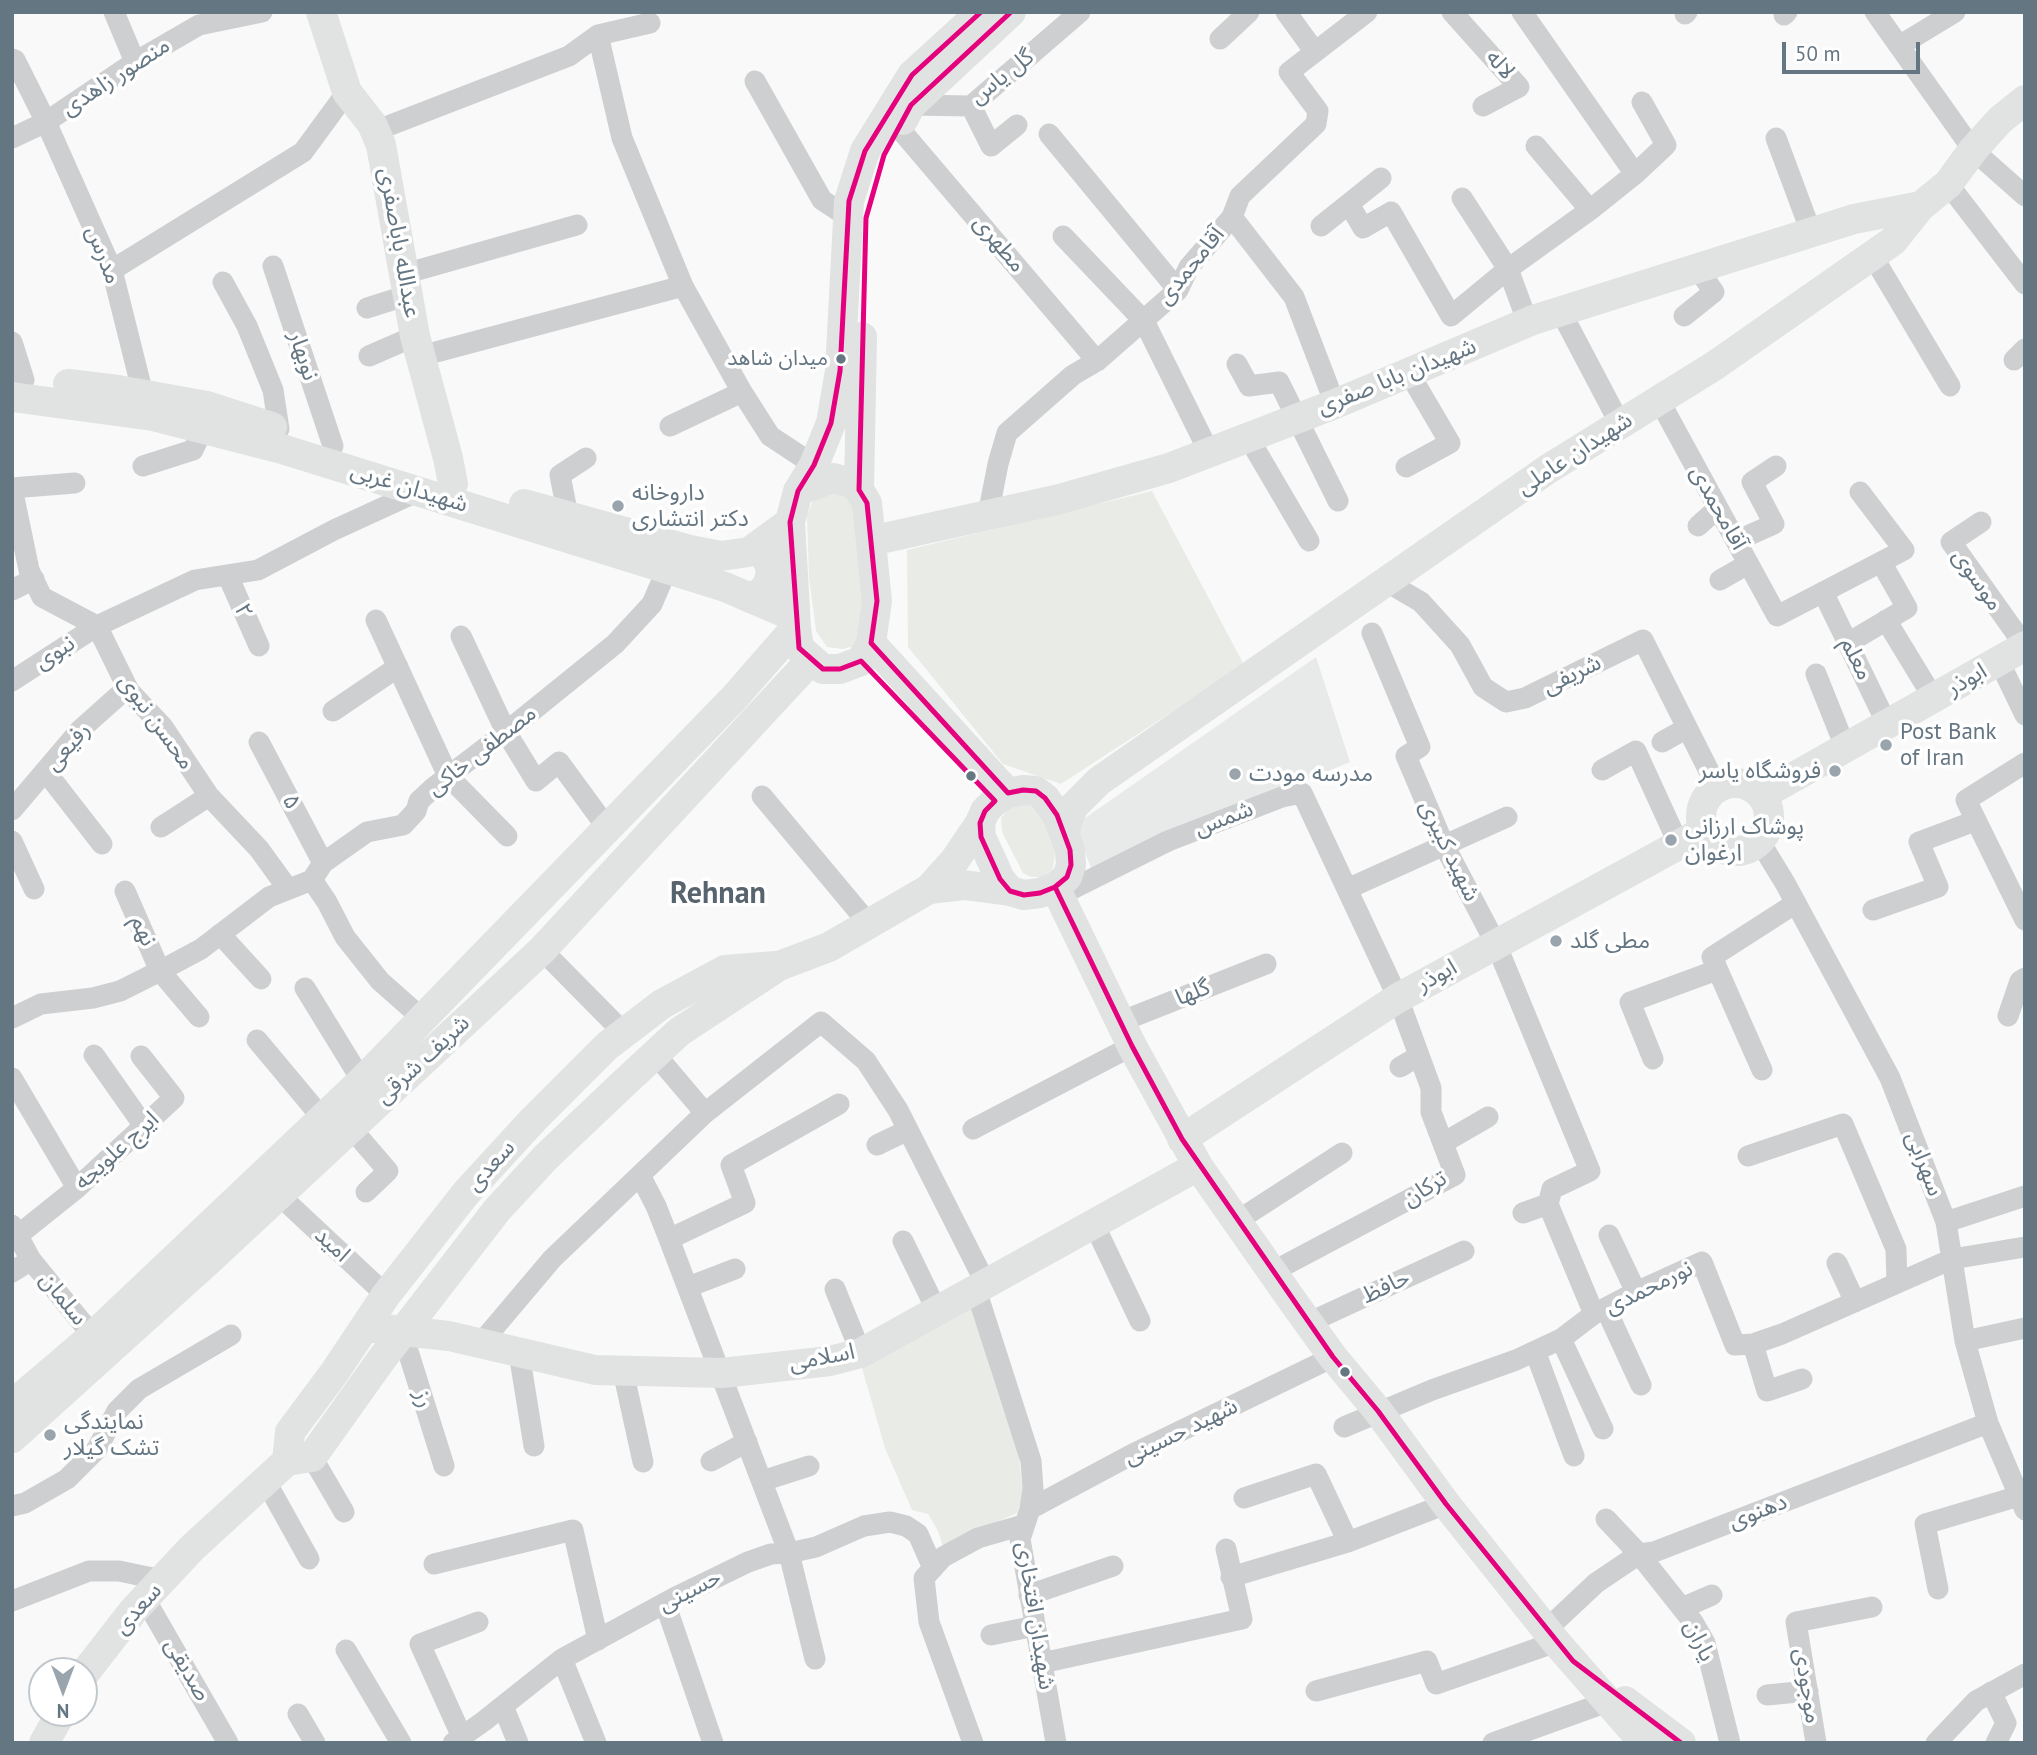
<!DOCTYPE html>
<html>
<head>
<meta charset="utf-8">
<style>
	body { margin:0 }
	#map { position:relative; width:2037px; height:1755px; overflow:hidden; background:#f9f9f9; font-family:"PT Sans",sans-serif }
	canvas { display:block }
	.frame { position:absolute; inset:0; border:14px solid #657683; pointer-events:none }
	.north { position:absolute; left:28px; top:1657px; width:70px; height:70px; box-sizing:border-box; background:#fff; border:2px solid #c1c8cd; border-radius:50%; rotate:180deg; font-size:19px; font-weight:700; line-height:28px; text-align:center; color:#657683 }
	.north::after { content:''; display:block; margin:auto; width:24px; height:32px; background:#99a4ac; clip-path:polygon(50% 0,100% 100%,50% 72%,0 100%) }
	.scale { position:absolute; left:1782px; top:42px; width:138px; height:32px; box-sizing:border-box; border:4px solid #657683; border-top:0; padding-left:9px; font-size:21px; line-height:24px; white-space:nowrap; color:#657683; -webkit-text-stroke:5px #fff; paint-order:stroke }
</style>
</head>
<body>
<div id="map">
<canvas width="2037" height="1755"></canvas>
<div class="frame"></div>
<div class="north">N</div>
<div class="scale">50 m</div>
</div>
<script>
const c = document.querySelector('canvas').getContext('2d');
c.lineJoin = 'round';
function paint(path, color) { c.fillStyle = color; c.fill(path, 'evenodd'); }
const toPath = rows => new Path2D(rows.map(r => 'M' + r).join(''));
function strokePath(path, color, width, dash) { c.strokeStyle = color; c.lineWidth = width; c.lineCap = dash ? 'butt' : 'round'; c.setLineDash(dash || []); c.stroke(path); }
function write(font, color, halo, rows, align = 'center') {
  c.font = font + ' "PT Sans","Noto Sans Arabic",sans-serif'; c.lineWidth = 7; c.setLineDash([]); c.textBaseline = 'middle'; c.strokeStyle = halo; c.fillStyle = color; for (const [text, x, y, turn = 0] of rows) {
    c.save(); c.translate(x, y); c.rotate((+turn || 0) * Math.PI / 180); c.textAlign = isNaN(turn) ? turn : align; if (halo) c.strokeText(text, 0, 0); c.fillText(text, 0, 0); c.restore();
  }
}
paint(toPath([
	[1316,657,1350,762,1091,868,1075,825]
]), '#e8e9e9');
paint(toPath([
	[834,488,858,503,867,610,857,645,843,649,827,647,816,631,809,577,807,515,814,498],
	[1152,491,1244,665,1061,784,1003,764,908,647,907,550],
	[1020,801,1033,804,1042,814,1055,854,1053,868,1044,877,1031,877,1023,873,1002,832,1001,818,1008,809],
	[973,1307,993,1378,1019,1456,1023,1497,1017,1513,943,1546,938,1531,928,1514,912,1510,885,1448,862,1368]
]), '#e8ebe6');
strokePath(toPath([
	[114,12,135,62],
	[1452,12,1519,87,1483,106],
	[1875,12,1973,150,2025,196],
	[1685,14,1687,12],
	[1784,15,1787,12],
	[598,35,622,138,683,286,742,392,770,436,814,465],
	[1220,39,1249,12],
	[1899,46,1955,12],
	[1315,52,1367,12],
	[12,59,15,60,46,122,112,270,143,394],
	[755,81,822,200,848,217],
	[911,105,971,106,1080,12],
	[971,106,991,146,1017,125],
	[899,128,1097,361],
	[375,131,569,56,598,35,650,23],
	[1049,134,1178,290],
	[12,138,46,122,135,62,199,25,262,12],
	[1776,138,1811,232],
	[1536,146,1590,210],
	[1635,174,1666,145,1642,102],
	[1948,184,2025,284],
	[1462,198,1508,269,1528,323],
	[1349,204,1363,228,1391,212,1451,316,1508,269,1590,210,1635,174,1522,12],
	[1232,217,1294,297,1335,404],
	[1321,226,1381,178],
	[1063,236,1144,321,1209,452],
	[1872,255,1950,386],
	[273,266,333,446],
	[112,270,303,152,347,92],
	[404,274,577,225],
	[223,282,247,326,273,390,279,429],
	[367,308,408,295],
	[1561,312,1620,424],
	[1684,316,1714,292,1697,268],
	[12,342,24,380],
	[369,356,415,336],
	[421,356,683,286],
	[2014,360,2025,349],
	[1237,364,1249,386,1279,382,1338,501],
	[1659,400,1777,616,1904,550,1860,492],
	[670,426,742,392],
	[1248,437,1309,541],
	[143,466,193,450,203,429],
	[1406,467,1450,443,1409,373],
	[12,488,29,570,42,597,97,626],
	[12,488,75,483],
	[988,515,998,464,1007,433,1073,375,1097,361,1178,290,1189,267,1232,217,1240,196,1316,124,1318,111,1289,72,1315,52,1286,12],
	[568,516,560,475,586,458],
	[1981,522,1951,542,2025,646],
	[1698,526,1718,508],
	[1736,541,1774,524,1752,482,1776,466],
	[228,576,259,646],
	[1720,580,1748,564],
	[1387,582,1421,602,1460,645,1483,687,1506,702,1525,698,1643,640,1717,787],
	[12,590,34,579],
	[1823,592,1888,726],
	[376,620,448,776,507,836],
	[1886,620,1934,699],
	[1372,633,1420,747,1406,756,1444,845,1496,944,1590,1171,1552,1189,1548,1204,1594,1314],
	[461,636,506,732,536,781,559,762,608,829],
	[1848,643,1907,608,1881,562],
	[1999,661,2025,715],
	[1816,674,1846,749],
	[12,681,97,626],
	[333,711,398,667],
	[259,742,323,863],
	[1662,742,1687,728],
	[2025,763,1966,800,2025,920],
	[1602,770,1636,751,1679,845],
	[46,772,102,844],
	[762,796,869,924],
	[12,810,80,730,127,688],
	[161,827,209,796],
	[12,841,34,889],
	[1760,842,1785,883,1890,1078,1946,1222,1965,1341,1988,1423,2025,1510],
	[312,880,327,902,345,937,380,981,423,1019],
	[288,889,259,849,209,796,163,727,129,691,97,626,195,580,258,570,334,530,419,491],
	[1347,889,1507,817],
	[125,891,160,971,199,1017],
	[1058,896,1168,841,1282,797,1302,793,1398,998,1431,1088,1431,1112,1455,1175,1272,1272],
	[1873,910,1938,887,1919,842,1975,821],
	[220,934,261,979],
	[542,950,624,1033],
	[305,988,362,1081],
	[2008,1016,2020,981,2025,978],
	[12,1018,41,1004,93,998,120,991,160,971,201,949,269,897,312,880,323,863,367,832,403,825,416,811,419,801,434,787,506,732,615,644,652,604,667,569],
	[1120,1022,1266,964],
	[257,1040,323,1119],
	[655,1054,705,1113],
	[94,1055,144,1126],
	[1653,1059,1630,1002,1717,970],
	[1400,1067,1419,1056],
	[1762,1070,1712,957,1796,903],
	[12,1078,77,1188],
	[351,1128,388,1171,366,1192],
	[973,1129,1132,1046],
	[1443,1143,1488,1117],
	[877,1145,908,1130],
	[1748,1156,1843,1124,1896,1249,1897,1283],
	[641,1177,656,1206,669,1239,789,1553,815,1659],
	[279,1195,386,1295],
	[1523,1213,1548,1204],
	[1237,1221,1342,1153],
	[1946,1222,2025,1196],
	[1094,1224,1140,1321],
	[12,1225,31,1260,93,1336],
	[1609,1235,1636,1292],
	[17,1236,77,1188,174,1098,141,1056],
	[669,1239,745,1203,731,1165,839,1104],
	[903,1241,937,1311],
	[1837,1263,1855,1302],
	[12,1272,31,1260],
	[688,1287,735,1269],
	[835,1289,861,1353],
	[976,1290,1031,1461,1033,1489,1030,1509,1020,1539,1056,1743],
	[1606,1309,1641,1385],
	[1308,1323,1464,1251],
	[402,1332,444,1466],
	[1561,1339,1603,1429],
	[1965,1341,2025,1328],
	[481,1343,552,1259,705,1113,821,1022,866,1061,898,1110,986,1284],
	[1753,1344,1767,1391,1802,1379],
	[1535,1351,1574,1456],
	[519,1353,534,1446],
	[623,1371,643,1462],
	[1344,1427,1432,1390,1516,1360,1561,1339,1594,1314,1636,1292,1702,1262,1735,1345,1753,1344,1782,1334,1952,1259,2025,1247],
	[312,1457,344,1512],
	[711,1461,747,1442],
	[265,1480,309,1559],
	[762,1481,809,1466],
	[1244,1498,1316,1474,1348,1542],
	[12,1506,25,1503,67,1479,97,1449,117,1411,139,1389,231,1335],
	[1030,1509,1131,1455,1333,1357],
	[1606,1519,1639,1554,1693,1622,1705,1643,1730,1743],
	[434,1564,573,1530,598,1640],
	[1231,1577,1348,1542,1446,1504],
	[1938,1589,1925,1524,2019,1496],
	[1029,1595,1113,1566],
	[145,1599,228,1743],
	[12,1601,89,1571,119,1571,162,1580],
	[665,1603,713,1743],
	[1682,1608,1712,1595],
	[1547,1629,1596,1583,1639,1554,1654,1552,1988,1423],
	[991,1635,1035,1626],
	[346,1650,401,1743],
	[562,1659,596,1743],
	[1042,1663,1242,1619,1226,1549],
	[1316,1691,1427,1661,1436,1684,1556,1642],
	[1991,1692,2006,1723,1996,1743],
	[1767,1695,1808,1691],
	[503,1706,518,1743],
	[298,1714,315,1743],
	[462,1737,420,1644,478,1622],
	[453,1743,484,1721,562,1659,674,1598,748,1562,771,1554,789,1553,816,1547,864,1526,890,1522,906,1526,918,1534,933,1568],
	[973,1743,929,1622,924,1578,943,1557,978,1538,1023,1525],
	[1493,1743,1607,1702],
	[1816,1743,1796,1622,1872,1607],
	[1936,1743,1976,1701,2025,1674]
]), '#cecfd0', 21);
strokePath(toPath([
	[321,12,347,92,372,124,381,145,415,336,448,458,453,484],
	[903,120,911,105,1011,12],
	[68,384,118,390,207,406,272,427],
	[12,397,153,416,282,449,725,587,795,617],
	[859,490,862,337],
	[798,491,833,478,851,483,859,490,867,503,877,601,871,643,861,661,840,669,823,669,799,648,796,627,790,522,798,491,814,465,831,423,840,371,849,201,865,151,912,75,981,12],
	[524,504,690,550,721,556,749,552,790,522],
	[871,541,1060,499,1169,468,1335,404,1533,320,1854,219,1921,206],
	[750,598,762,592,769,582,771,569,766,557,755,549],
	[871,643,1008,793],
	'1701 817a34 34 0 1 1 68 0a34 34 0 1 1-68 0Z',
	[1023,790,1036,791,1045,798,1057,815,1070,850,1071,865,1067,877,1055,887,1040,893,1024,895,1010,891,1000,879,981,837,980,823,985,811,995,801,1008,793,1023,790],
	[1762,795,2025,646],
	[1065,836,1067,821,1074,806,1099,781,1548,469,1714,366,1893,241,1921,206,1948,184,1973,150,2000,120,2025,100],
	[1055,887,1132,1046,1198,1166,1294,1303,1333,1357,1378,1411,1446,1504,1556,1642,1644,1743],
	[929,889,964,885,1010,891],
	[1182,1139,1398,998,1704,831],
	[365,1327,449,1336,595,1370,722,1373,830,1361,861,1353,1198,1166],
	[12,1405,93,1336,362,1081,734,698,796,627],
	[12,1438,209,1260,542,950,811,660],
	[287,1461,290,1432,334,1373,386,1295,466,1193,533,1120,607,1046,662,1004,725,970,775,966],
	[84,1674,133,1611,192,1548,287,1461,312,1457,381,1360,497,1210,546,1157,623,1084,679,1032,779,966,829,947,929,889,955,860,980,823],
	[1625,1701,1681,1743],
	[44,1743,61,1713]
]), '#e1e2e2', 30);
strokePath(toPath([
	[981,12,912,75,865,151,849,201,840,371,831,423,814,465,798,491,790,522,799,648,823,669,840,669,861,661,995,801,985,811,980,823,981,837,1000,879,1010,891,1024,895,1040,893,1055,887,1067,877,1071,865,1070,850,1057,815,1045,798,1036,791,1023,790,1008,793,871,643,877,601,867,503,859,490,866,218,884,155,911,105,1011,12],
	[1055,887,1132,1046,1182,1139,1333,1357,1378,1411,1446,1504,1573,1661,1681,1743]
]), '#e5007d', 5);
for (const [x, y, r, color] of [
	[841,359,6,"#657683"],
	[618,506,7,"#99a4ac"],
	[1886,745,7,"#99a4ac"],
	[1835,771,7,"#99a4ac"],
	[1235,774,7,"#99a4ac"],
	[971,776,6,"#657683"],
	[1671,840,7,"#99a4ac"],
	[1556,941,7,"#99a4ac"],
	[1345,1372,6,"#657683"],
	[50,1435,7,"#99a4ac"]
]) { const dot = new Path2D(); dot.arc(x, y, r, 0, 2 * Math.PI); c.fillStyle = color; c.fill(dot); strokePath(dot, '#fff', 2.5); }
write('21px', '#657683', '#fff', [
	["میدان شاهد",828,359]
], 'right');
write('23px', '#657683', '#fff', [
	["لاله",1500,65,48],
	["منصور زاهدی",116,77,-33],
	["گل یاس",1002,77,-38],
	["عبدالله باباصفری",399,243,80],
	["مطهری",999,244,50],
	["مدرس",103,255,69],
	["آقامحمدی",1191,266,-51],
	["نوبهار",303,356,72],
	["شهیدان بابا صفری",1397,377,-22],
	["شهیدان عاملی",1575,454,-33],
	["شهیدان غربی",409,488,17],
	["آقامحمدی",1718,508,61],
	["موسوی",1977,580,55],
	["۲",243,611,66],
	["نبوی",55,653,-33],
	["معلم",1856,659,64],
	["شریفی",1572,675,-26],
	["ابوذر",1967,680,-30],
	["محسن نبوی",156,722,54],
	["رفیعی",68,747,-49],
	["مصطفی خاکی",482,751,-38],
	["۵",291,802,62],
	["شمس",1224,819,-21],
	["شهید کبیری",1449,851,64],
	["نهم",143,931,66],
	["ابوذر",1437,976,-29],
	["گلها",1193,993,-22],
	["شریف شرقی",423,1060,-43],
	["ایرج علویجه",117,1151,-42],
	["سهرابی",1924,1164,69],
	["سعدی",491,1166,-48],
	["ترکان",1425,1189,-32],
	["امید",332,1245,43],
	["حافظ",1386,1287,-25],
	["نورمحمدی",1649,1288,-26],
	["سلمان",63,1299,51],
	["اسلامی",822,1358,-11],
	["رز",423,1399,73],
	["شهید حسینی",1181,1432,-26],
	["دهنوی",1758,1512,-21],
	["حسینی",690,1591,-27],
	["سعدی",138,1609,-49],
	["شهیدان افتخاری",1035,1616,81],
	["یاران",1699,1641,64],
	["صدیقی",187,1670,60],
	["موجودی",1807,1686,81]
]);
write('23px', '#657683', '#fff', [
	["داروخانه",632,493],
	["دکتر انتشاری",632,519],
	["Post Bank",1900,732],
	["of Iran",1900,758],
	["فروشگاه یاسر",1821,771,"right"],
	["مدرسه مودت",1249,774],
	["پوشاک ارزانی",1685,827],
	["ارغوان",1685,853],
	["مطی گلد",1570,941],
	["نمایندگی",64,1422],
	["تشک گیلار",64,1448]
], 'left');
write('bold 30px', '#57646e', '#fff', [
	["Rehnan",718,894]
]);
</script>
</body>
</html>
